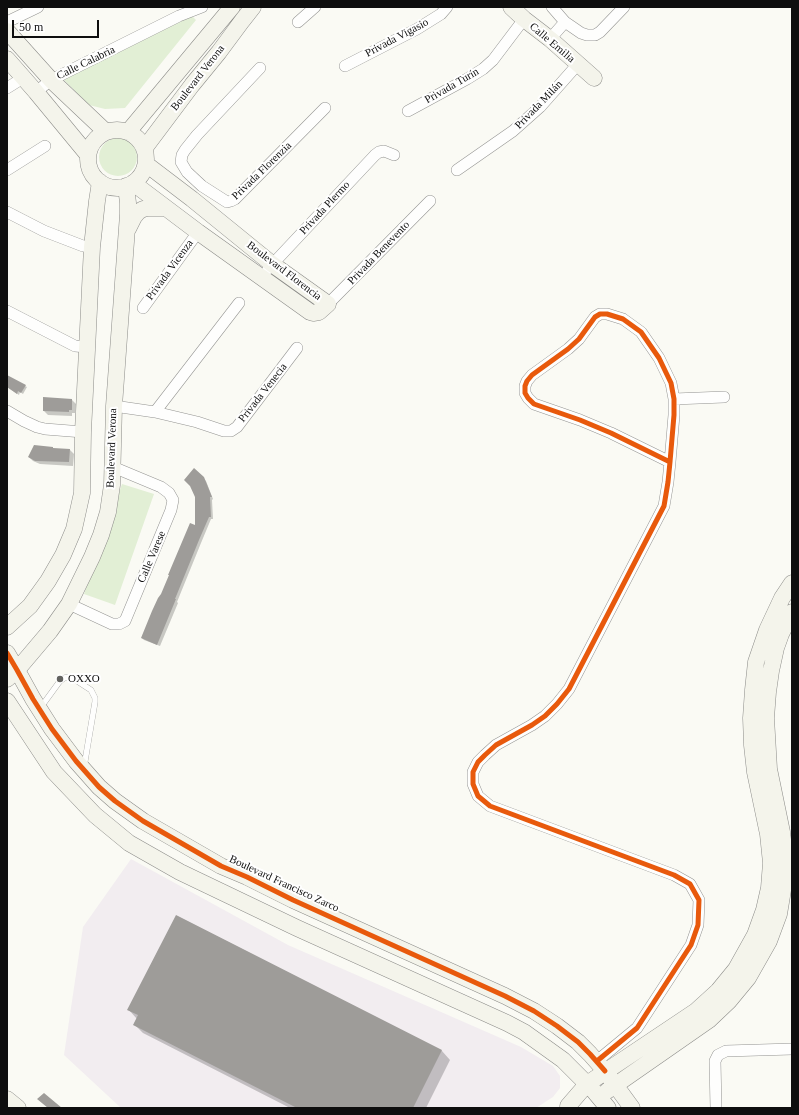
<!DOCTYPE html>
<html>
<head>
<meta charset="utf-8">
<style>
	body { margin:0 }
	#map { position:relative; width:799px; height:1115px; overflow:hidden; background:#fafaf4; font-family:Georgia,serif }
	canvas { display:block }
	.frame { position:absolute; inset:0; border:8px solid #0e0e0e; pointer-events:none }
	.scale { position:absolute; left:12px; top:20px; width:87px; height:18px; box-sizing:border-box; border:2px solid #0e0e0e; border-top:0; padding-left:5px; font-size:12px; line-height:14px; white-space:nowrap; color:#0e0e0e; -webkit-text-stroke:3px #fff; paint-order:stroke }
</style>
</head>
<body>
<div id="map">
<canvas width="799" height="1115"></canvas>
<div class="frame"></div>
<div class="scale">50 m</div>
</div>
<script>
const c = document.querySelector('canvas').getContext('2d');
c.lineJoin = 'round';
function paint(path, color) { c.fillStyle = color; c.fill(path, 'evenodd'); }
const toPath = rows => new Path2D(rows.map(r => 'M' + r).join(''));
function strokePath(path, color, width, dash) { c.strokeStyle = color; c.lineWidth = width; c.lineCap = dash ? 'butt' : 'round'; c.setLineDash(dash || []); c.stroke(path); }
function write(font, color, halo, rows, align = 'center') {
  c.font = font + ' Georgia,serif'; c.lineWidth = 4; c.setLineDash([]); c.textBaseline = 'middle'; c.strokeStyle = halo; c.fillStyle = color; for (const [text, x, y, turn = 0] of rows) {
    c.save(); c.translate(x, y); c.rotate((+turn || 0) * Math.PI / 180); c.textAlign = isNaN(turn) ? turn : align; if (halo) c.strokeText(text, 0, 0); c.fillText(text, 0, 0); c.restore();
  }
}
paint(toPath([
	[131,859,288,945,521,1047,553,1066,560,1076,560,1088,553,1097,536,1108,121,1108,64,1055,83,927]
]), '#f2edf0');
paint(toPath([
	[192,16,196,20,125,108,105,109,89,105,62,78],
	'99 157a19 19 0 1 1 38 0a19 19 0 1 1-38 0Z',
	[122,484,154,494,115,605,84,594]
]), '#e2efd5');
paint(toPath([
	[7,382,25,386,27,387,23,394,20,392,19,395,7,387],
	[44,398,72,400,76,404,75,413,72,413,72,416,48,415,44,411],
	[70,450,74,454,73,466,40,464,33,461,29,457],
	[194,470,206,481,213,499,212,500,213,519,211,519,201,543,177,602,178,603,160,646,144,640,142,638,159,600,196,527,196,497],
	[177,916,442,1051,450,1060,426,1108,290,1108,143,1033,134,1024,137,1019,129,1010]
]), '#0003');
paint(toPath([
	[7,375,26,385,21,393,18,391,17,394,7,387],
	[43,397,72,399,72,410,69,410,69,412,43,411],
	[34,445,53,447,53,448,70,449,69,462,35,461,28,457],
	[194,468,204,477,212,497,210,497,211,517,209,517,199,540,175,599,176,599,157,645,141,638,152,611,158,598,161,594,169,575,168,575,190,523,195,525,195,497,190,486,184,480],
	[176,915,442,1050,413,1108,297,1108,133,1025,138,1015,127,1010],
	[44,1093,62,1108,48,1108,37,1099]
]), '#9e9c99');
const lane = toPath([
	[41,707,60,681,64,678,69,677,74,679,91,690,95,698,95,702,84,767]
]);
const street = toPath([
	[552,7,565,22,581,33,587,35,595,35,600,32,624,7],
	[7,22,38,7],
	[298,22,315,7],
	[550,39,565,22],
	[345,66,417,29,441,14,447,7],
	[260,68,197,135,185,150,182,155,181,162,187,172,202,186,227,202,231,201,235,199,325,108],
	[7,88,23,78],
	[36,92,51,80,179,16,202,7],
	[408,111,467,79,483,69,493,60,524,19],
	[7,170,45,146],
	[457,170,513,131,540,107,578,64],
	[7,212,44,231,83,246,92,247],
	[268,269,375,155,379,152,384,151,394,155],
	[328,304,430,201],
	[143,308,198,232],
	[7,311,75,346,87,347],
	[674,399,724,397],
	[114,406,155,412,197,422,224,431,231,431,237,427,297,348],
	[7,411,24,421,37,427,45,429,83,432],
	[155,412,239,303],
	[69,604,112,624,119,624,125,621,171,510,173,500,169,493,161,487,113,467],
	[597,1061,637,1028,691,945,698,925,699,900,690,884,674,875,490,806,478,796,473,784,473,772,478,762,485,755,496,745,532,725,545,716,557,704,569,689,664,506,668,482,670,462,674,415,674,399,671,383,659,358,641,332,623,319,607,314,600,314,595,317,579,339,568,349,532,375,527,381,525,386,525,393,528,398,534,404,580,420,611,433,670,462],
	[716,1108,715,1061,718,1055,726,1051,792,1049]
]);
const secondary = toPath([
	[511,7,524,19,550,39,594,78],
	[7,31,51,80,106,132],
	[7,59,36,92,88,155],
	'88 159a29 29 0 1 1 58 0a29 29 0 1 1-58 0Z',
	[128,132,232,7],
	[144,149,192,85,219,52,242,21,253,7],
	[133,183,198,232,310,312,313,313,319,312,328,304,272,264,192,199,146,164],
	[128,229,134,217,138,212,143,209,148,208,166,208],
	[7,627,30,606,48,581,63,555,74,529,82,493,83,432,92,247,97,201,100,182],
	[7,653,17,670,33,699,52,729,76,761,99,787,115,801,143,821,221,866,247,877,293,900,505,996,534,1011,557,1026,578,1042,590,1054,605,1071,632,1108],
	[7,679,17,670,50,631,69,604,92,557,101,535,108,512,112,485,114,406,128,214,128,203,126,186],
	[7,701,54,772,95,815,129,843,180,872,297,928,507,1023,524,1032,563,1060,593,1090,608,1108],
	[607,1091,709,1020,729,1001,748,978,769,941,779,914,783,890,786,863,782,832,769,769,766,718,768,692,771,671,776,648,781,634,792,612],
	[7,1099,18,1108],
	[568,1106,587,1084,696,1011,718,991,736,969,755,935,764,910,769,888,771,863,768,834,755,772,752,745,751,718,753,690,756,662,767,630,782,598,792,583]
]);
strokePath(lane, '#949492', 6);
strokePath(street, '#949492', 12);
strokePath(secondary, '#8b8b88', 17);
strokePath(lane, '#fefefd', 5.5);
strokePath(street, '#fefefd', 11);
strokePath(secondary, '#f4f4eb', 16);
strokePath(toPath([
	[7,653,17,670,33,699,52,729,76,761,99,787,115,801,143,821,221,866,247,877,293,900,505,996,534,1011,557,1026,578,1042,590,1054,605,1071],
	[597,1061,637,1028,691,945,698,925,699,900,690,884,674,875,490,806,478,796,473,784,473,772,478,762,485,755,496,745,532,725,545,716,557,704,569,689,664,506,668,482,670,462,674,415,674,399,671,383,659,358,641,332,623,319,607,314,600,314,595,317,579,339,568,349,532,375,527,381,525,386,525,393,528,398,534,404,580,420,611,433,670,462]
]), '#e8590c', 5);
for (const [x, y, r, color] of [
	[60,679,4,"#61615e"]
]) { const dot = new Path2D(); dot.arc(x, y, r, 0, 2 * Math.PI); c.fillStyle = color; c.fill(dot); strokePath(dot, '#fff', 1.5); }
write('11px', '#0e0e0e', '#fff', [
	["Privada Vigasio",397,38,-28],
	["Calle Emilia",552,43,40],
	["Calle Calabria",86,63,-26],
	["Boulevard Verona",198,78,-52],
	["Privada Turín",452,86,-30],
	["Privada Milán",539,105,-46],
	["Privada Florenzia",262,171,-44],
	["Privada Plermo",325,208,-47],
	["Privada Benevento",379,253,-46],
	["Privada Vicenza",170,270,-54],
	["Boulevard Florencia",284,271,37],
	["Privada Venecia",263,393,-52],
	["Boulevard Verona",112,448,-88],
	["Calle Varese",152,557,-67],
	["Boulevard Francisco Zarco",284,884,25]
]);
write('11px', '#0e0e0e', '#fff', [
	["OXXO",68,679]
], 'left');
</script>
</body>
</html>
